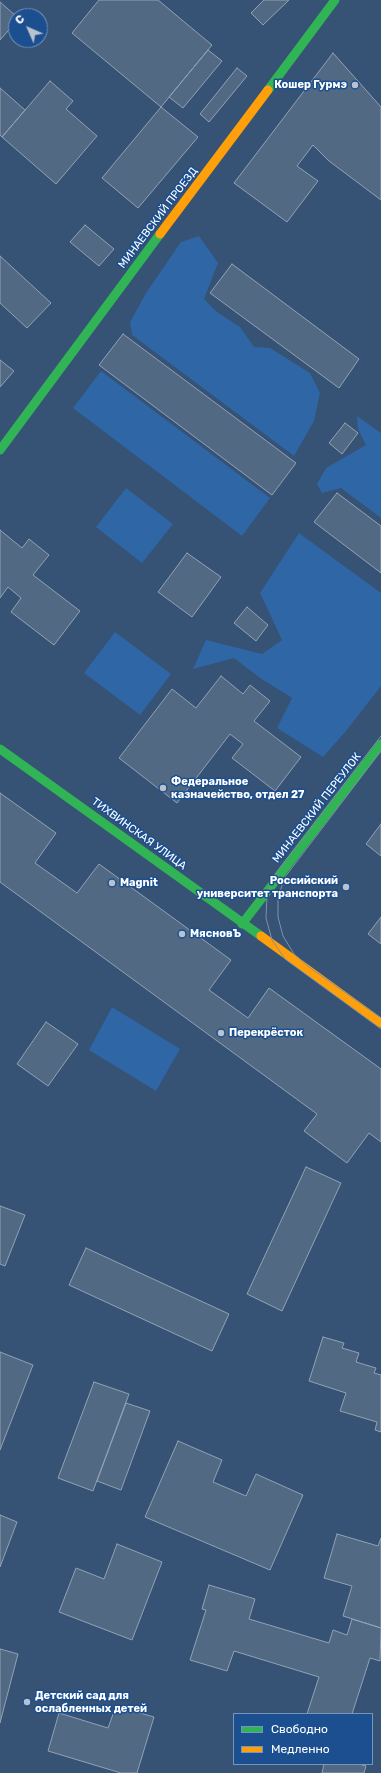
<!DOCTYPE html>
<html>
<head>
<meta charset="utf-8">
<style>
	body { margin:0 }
	#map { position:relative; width:381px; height:1773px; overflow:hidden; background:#365274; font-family:Rubik,sans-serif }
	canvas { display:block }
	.legend { position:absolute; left:233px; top:1713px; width:140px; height:52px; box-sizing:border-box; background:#1b4f8f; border:1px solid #7695bc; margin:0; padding:5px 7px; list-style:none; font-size:12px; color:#fff }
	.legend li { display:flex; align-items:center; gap:8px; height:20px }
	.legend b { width:20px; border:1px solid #7695bc }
	.north { position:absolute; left:8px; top:8px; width:40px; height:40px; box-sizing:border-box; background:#1b4f8f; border:1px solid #7695bc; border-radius:50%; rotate:315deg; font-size:11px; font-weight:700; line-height:16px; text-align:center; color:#fff }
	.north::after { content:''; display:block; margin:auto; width:14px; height:18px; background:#b9c2ce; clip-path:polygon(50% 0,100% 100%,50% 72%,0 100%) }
</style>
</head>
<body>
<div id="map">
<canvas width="381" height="1773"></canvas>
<ul class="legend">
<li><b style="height:5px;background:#30b455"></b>Свободно</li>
<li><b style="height:5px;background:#ff9f0a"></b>Медленно</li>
</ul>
<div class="north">С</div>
</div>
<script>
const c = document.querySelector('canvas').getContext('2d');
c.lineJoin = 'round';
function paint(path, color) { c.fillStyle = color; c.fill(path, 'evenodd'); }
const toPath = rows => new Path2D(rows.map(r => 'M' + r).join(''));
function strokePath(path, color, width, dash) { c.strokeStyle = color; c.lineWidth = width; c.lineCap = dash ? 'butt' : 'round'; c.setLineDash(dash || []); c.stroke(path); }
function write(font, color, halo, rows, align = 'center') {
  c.font = font + ' Rubik,sans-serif'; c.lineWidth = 3; c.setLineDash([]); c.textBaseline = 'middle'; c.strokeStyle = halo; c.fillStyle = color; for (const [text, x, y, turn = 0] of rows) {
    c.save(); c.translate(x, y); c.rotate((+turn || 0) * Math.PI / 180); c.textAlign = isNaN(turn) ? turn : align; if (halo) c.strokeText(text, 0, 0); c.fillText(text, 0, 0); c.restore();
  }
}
paint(toPath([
	[199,236,218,263,204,299,217,312,240,327,254,347,270,348,310,373,320,393,314,421,294,456,132,335,130,322,146,293,181,242],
	[101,371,270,498,242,536,73,408],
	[357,416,381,433,381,518,341,488,322,493,317,484,326,468,366,445,358,429],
	[126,488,173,524,142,563,96,527],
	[299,533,381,593,381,686,346,731,323,757,277,728,292,698,260,678,234,658,193,669,206,640,262,654,282,640,260,593],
	[115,632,171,674,140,715,84,673],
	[112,1007,180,1049,156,1091,89,1050]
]), '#2f66a5');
const building = toPath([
	[99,0,158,0,212,45,161,107,72,33,99,0],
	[264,0,289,0,263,25,251,13,264,0],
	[0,2,16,16,16,22,0,40,0,2],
	[208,50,222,61,183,108,169,97,208,50],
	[333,53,381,107,381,200,329,161,313,145,297,166,318,181,287,222,234,183,333,53],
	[237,68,247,76,209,122,200,114,237,68],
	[50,81,73,101,66,109,97,136,56,184,2,137,50,81],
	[0,88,25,110,2,137,0,135,0,88],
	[161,107,198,137,138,208,102,178,161,107],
	[85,225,114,249,99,266,70,242,85,225],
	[0,256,51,303,27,328,0,303,0,256],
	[232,264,359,359,339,388,210,293,232,264],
	[123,334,296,463,272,495,99,365,123,334],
	[0,360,14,371,0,387,0,360],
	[345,423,358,433,342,454,329,443,345,423],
	[337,493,381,526,381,573,314,522,337,493],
	[0,530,22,548,29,539,49,555,33,575,80,611,54,645,11,612,21,598,8,587,0,598,0,530],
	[187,553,221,577,192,617,158,592,187,553],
	[247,607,268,625,256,641,234,623,247,607],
	[221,676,243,694,250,685,270,701,254,721,301,757,275,791,232,758,243,744,230,734,177,803,119,758,172,689,196,708,221,676],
	[0,793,56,833,35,863,77,893,99,864,231,960,209,990,248,1018,269,988,381,1069,381,1142,369,1133,347,1163,304,1131,317,1114,0,882,0,793],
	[381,824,381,856,366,844,381,824],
	[381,917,381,944,368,934,381,917],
	[46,1022,78,1044,48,1086,17,1064,46,1022],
	[306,1167,341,1183,282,1311,247,1294,306,1167],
	[0,1206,25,1215,5,1266,0,1264,0,1206],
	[86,1248,229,1314,212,1351,69,1285,86,1248],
	[323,1337,344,1343,342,1348,359,1353,356,1362,376,1368,374,1373,381,1375,381,1432,375,1430,377,1422,340,1411,346,1393,309,1381,323,1337],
	[0,1352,33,1365,0,1450,0,1352],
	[94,1382,129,1394,93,1491,58,1478,94,1382],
	[126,1403,150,1411,121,1490,97,1481,126,1403],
	[178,1441,222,1460,213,1482,246,1496,256,1474,303,1495,270,1570,145,1517,178,1441],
	[0,1515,17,1522,0,1567,0,1515],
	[337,1534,378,1546,381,1538,381,1628,343,1616,352,1586,324,1578,337,1534],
	[117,1544,162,1562,132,1640,59,1612,76,1568,104,1579,117,1544],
	[209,1585,255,1599,249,1619,329,1643,333,1630,347,1635,352,1619,381,1628,380,1661,370,1658,352,1714,307,1714,319,1677,234,1651,227,1671,190,1660,206,1610,202,1609,209,1585],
	[0,1649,18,1654,0,1723,0,1649],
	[116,1706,154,1717,137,1773,121,1773,48,1751,59,1713,108,1728,116,1706],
	[324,1764,359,1764,366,1766,364,1773,322,1773,324,1764]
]);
paint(building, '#526984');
strokePath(building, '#92a2b6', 1);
strokePath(toPath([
	[268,90,335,0],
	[0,450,160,234],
	[0,749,261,936],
	[242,924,381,744]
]), '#30b455', 9);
strokePath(toPath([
	[160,234,268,90],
	[261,936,381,1023]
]), '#ff9f0a', 9);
strokePath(toPath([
	[381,736,275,874,267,895,266,918,272,940,285,959,381,1029],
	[381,751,285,877,278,897,278,917,283,936,294,954,309,967,381,1018]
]), '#7e92a7', 1);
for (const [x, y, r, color] of [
	[355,85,4,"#b9c2ce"],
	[163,788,4,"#b9c2ce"],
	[112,883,4,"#b9c2ce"],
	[346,887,4,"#b9c2ce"],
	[182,934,4,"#b9c2ce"],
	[221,1033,4,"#b9c2ce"],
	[27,1702,4,"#b9c2ce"]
]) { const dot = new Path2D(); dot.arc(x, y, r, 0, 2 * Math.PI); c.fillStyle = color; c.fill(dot); strokePath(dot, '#1b4f8f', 1.5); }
write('bold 11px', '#fff', '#1b4f8f', [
	["Кошер Гурмэ",347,85,"right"],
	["Федеральное",171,782],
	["казначейство, отдел 27",171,795],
	["Российский",338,881,"right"],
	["университет транспорта",338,894,"right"],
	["Magnit",120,883],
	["МясновЪ",190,934],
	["Перекрёсток",229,1033],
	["Детский сад для",35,1696],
	["ослабленных детей",35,1709]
], 'left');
write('11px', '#fff', '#1b4f8f', [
	["МИНАЕВСКИЙ ПРОЕЗД",158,218,-53],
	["МИНАЕВСКИЙ ПЕРЕУЛОК",317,808,-52],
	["ТИХВИНСКАЯ УЛИЦА",139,834,36]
]);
</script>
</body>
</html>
